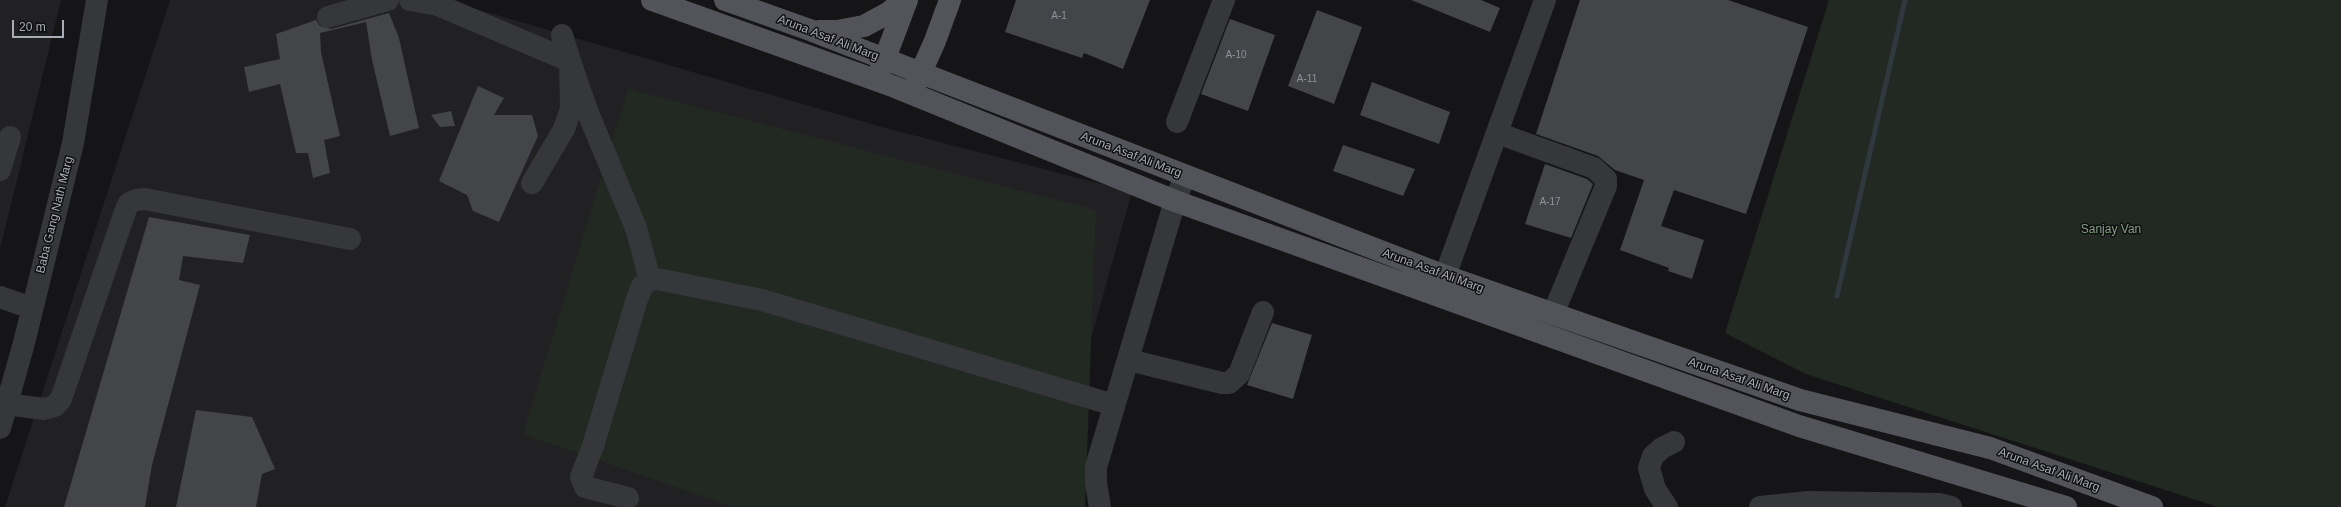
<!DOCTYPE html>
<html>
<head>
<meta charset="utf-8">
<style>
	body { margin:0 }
	#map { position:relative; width:2341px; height:507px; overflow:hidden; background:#151517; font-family:Helvetica,sans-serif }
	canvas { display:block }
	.scale { position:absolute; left:12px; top:20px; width:52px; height:18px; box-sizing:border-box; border:2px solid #a8adb5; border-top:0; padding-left:5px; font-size:12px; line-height:14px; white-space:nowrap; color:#a8adb5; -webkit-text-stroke:3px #101012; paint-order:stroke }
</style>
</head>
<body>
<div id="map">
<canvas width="2341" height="507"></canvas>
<div class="scale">20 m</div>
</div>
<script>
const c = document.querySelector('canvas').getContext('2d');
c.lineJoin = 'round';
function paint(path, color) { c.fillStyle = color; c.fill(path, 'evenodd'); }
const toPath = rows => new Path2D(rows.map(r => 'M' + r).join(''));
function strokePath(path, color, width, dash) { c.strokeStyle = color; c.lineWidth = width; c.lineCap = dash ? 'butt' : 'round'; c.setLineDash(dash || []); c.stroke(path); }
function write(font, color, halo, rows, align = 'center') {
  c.font = font + ' Helvetica,sans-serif'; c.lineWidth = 3; c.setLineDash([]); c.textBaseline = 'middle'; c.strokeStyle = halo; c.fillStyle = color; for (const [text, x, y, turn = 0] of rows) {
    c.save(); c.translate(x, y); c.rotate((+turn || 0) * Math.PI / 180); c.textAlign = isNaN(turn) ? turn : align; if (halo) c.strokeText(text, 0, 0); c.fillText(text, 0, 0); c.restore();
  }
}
paint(toPath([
	[0,0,61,0,0,249],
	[170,0,445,0,882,127,1132,192,1044,507,5,507]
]), '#212123');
paint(toPath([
	[1829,0,2341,0,2341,507,2218,507,1806,374,1725,333],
	[628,89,1096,210,1085,507,733,507,523,434]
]), '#222922');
strokePath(toPath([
	[1837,296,1905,0]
]), '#2f383e', 5);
paint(toPath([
	[1016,0,1150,0,1123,69,1084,53,1082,58,1005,32],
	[1411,0,1481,0,1500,8,1490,32],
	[1580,0,1728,0,1808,27,1746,214,1674,190,1661,226,1704,240,1692,279,1668,271,1669,268,1620,250,1644,180,1615,170,1598,156,1536,134],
	[1317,10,1362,27,1334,104,1288,86],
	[389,13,399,38,419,128,390,136,372,60,366,22,320,33,321,52,340,136,324,140,330,173,313,178,308,153,296,153,280,84,249,92,244,67,280,59,276,34,316,20,320,26,331,29],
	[1230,19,1275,35,1248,111,1201,94],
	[1372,82,1450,112,1439,144,1360,115],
	[478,86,504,98,494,115,532,115,538,136,499,222,473,211,467,195,439,181],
	[451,111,455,126,440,127,431,115],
	[1343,145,1415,169,1403,196,1333,171],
	[1545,164,1587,179,1593,184,1571,238,1525,224],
	[149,217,250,235,243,263,183,256,179,280,200,285,152,465,145,507,64,507],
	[1272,323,1312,335,1293,399,1247,385],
	[196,410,252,417,275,469,262,474,256,507,176,507]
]), '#444549');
strokePath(toPath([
	[410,0,438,5,570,61,588,113,636,228,650,280],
	[328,17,388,0],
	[1177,122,1224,0],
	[1497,133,1594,168,1606,179,1606,186,1553,314],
	[0,170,10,137],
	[532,183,564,129,571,109,570,61,562,35],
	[1445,276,1545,0],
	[0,297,20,304],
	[1129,360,1222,383,1229,383,1239,374,1263,312],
	[6,404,44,409,55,406,61,399,126,209,129,203,136,200,145,199,350,239],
	[0,428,24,343,73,143,97,0],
	[628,498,585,487,581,477,593,446,637,299,642,286,650,280,657,279,762,300,1114,405],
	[1100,507,1096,483,1096,467,1175,201,1185,176],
	[1667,507,1655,489,1649,468,1653,456,1662,448,1674,442],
	[1760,507,1809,502,1939,504,1951,507]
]), '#36373b', 22);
strokePath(toPath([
	[652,0,895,87,1175,201,1799,426,2066,507],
	[725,0,810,30,1445,276,1800,400,1990,448,2152,507],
	[819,31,837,31,864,26,888,13,904,0],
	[879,74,907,0],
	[914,88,935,41,950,0]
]), '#53545a', 22);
write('10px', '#8f939a', null, [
	["A-1",1059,16],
	["A-10",1236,55],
	["A-11",1307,79],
	["A-17",1550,202]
]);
write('12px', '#a8adb5', '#101012', [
	["Aruna Asaf Ali Marg",828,38,21],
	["Aruna Asaf Ali Marg",1131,155,21],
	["Baba Gang Nath Marg",55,215,-76],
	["Aruna Asaf Ali Marg",1433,271,20],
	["Aruna Asaf Ali Marg",1739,379,19],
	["Aruna Asaf Ali Marg",2049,470,20]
]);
write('12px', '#819f82', '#101012', [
	["Sanjay Van",2111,230]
]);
</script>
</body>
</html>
